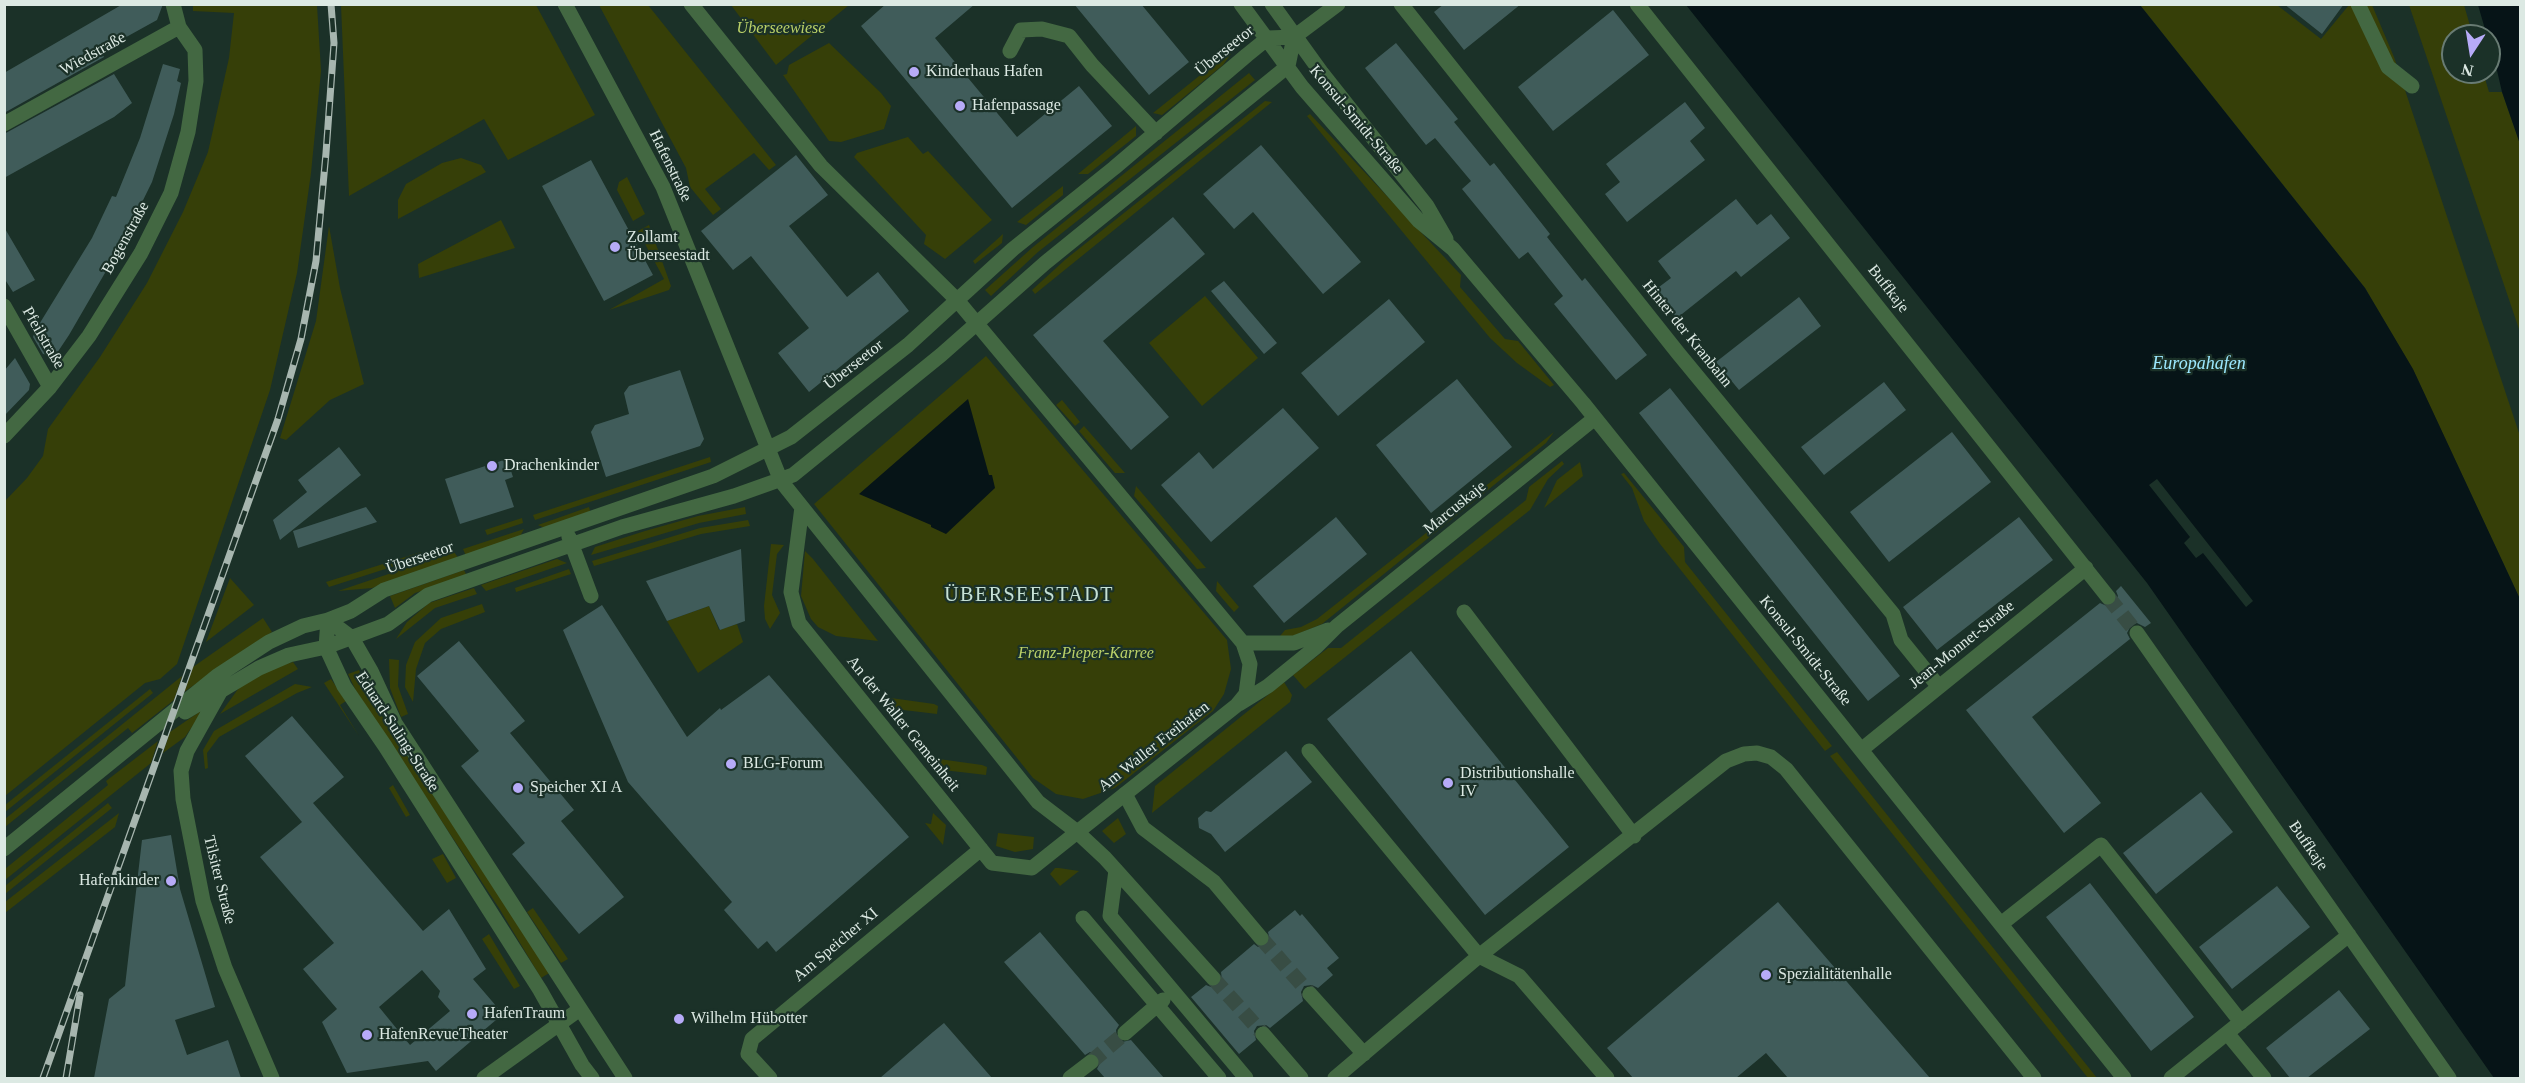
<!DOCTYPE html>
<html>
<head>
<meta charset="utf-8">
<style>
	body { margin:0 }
	#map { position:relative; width:2525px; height:1083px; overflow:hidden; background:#1b3128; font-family:Georgia,serif }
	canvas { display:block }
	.frame { position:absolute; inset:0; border:6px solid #dce9e3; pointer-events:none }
	.north { position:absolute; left:2441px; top:24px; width:60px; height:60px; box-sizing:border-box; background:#1b3128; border:2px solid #687b73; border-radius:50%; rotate:192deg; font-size:16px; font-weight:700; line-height:24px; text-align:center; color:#dce9e3 }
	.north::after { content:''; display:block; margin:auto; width:21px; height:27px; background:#b7abf8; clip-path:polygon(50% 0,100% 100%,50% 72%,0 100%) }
</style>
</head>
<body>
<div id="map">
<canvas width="2525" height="1083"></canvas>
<div class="frame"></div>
<div class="north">N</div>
</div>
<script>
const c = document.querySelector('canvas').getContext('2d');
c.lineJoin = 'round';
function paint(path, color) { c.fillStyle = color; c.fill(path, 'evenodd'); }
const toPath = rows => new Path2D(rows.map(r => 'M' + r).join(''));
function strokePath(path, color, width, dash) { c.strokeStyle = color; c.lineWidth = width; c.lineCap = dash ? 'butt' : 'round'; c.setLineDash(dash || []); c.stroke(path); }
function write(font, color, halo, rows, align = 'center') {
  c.font = font + ' Georgia,serif'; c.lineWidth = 4.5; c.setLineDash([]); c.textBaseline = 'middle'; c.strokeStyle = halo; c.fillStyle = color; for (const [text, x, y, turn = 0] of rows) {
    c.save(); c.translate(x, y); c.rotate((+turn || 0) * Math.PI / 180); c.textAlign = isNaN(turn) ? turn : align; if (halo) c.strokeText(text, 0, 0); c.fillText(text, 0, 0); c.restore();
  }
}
paint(toPath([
	[193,5,317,5,321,71,311,173,297,273,270,390,177,664,160,679,145,683,5,796,5,501,27,478,43,456,48,429,100,357,147,283,183,212,208,152,229,58,234,13,193,11],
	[341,5,536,5,595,115,508,160,484,119,349,196],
	[599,5,648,5,776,165,769,170,754,153,705,189,721,209,713,215,690,187,686,168],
	[731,5,849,5,776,65],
	[2140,5,2277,5,2321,39,2349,5,2372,5,2394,57,2520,436,2520,599,2413,370,2365,288],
	[2409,5,2464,5,2473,36,2453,36,2453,72,2483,72,2489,92,2502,92,2520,144,2520,332],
	[829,43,881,93,891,106,884,129,841,142,829,141,783,75,787,74,789,65],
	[1229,52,1231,54,1223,65,1162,115,1153,113],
	[1249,73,1255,80,1038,252,991,296,985,290,1033,247],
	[1265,101,1272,102,1035,294,1032,290,1066,259],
	[1310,114,1461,275,1460,287,1505,339,1518,341,1554,385,1550,387,1517,363,1490,338,1307,116],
	[1136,126,1136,136,1088,174,1078,174],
	[908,137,923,154,928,151,992,220,945,259,924,244,926,235,854,157,857,153],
	[461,158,481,165,486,172,398,219,398,200,406,184,442,163],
	[627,177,645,214,633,221,617,190,619,182],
	[1063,186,1063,195,1026,225,1017,222],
	[501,220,515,248,419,278,418,264],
	[649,225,671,286,669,290,609,310,664,279,638,231],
	[329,226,340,288,364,384,330,400,286,440,280,438,316,321],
	[1003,234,1002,243,975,264,973,261],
	[1205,296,1258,358,1202,406,1149,343],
	[986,356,1227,640,1231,669,1224,694,1213,711,1115,788,1083,799,1056,794,1033,778,814,504],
	[1062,400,1080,422,1075,426,1056,405],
	[1084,426,1125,473,1115,473,1079,431],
	[1554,432,1546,443,1322,624,1293,636,1280,636,1285,630,1301,627,1317,619],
	[710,457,711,462,535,520,533,515],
	[1562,461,1564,464,1548,479,1530,510,1305,689,1293,675,1328,648,1341,648,1526,500,1529,487],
	[1580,462,1583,476,1544,508,1557,480],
	[1624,473,1684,547,1685,562,1832,746,1825,751,1660,544,1644,521,1632,488,1621,474],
	[1136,486,1206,568,1197,569,1134,496],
	[589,507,591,514,547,529,538,525],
	[745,507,746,514,699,523,591,555,595,547,645,531,698,516],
	[522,518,523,523,487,535,485,530],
	[748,520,750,526,701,534,594,566,592,561,700,528],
	[524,529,519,538,466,556,463,549],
	[771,544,784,545,777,554,772,595,780,613,770,629,765,619,764,606],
	[805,551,813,559,878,641,836,636,818,627,811,619,801,596],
	[421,552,423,557,329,587,326,582],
	[454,552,459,559,372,588,338,591],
	[557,559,567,563,486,591,481,585],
	[569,569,571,574,516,592,515,588],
	[464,570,467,576,415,593,395,608,390,596],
	[230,578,254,605,206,642],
	[1217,581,1239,607,1234,612,1216,591],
	[474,588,477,594,435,608,396,639,407,622,429,603],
	[482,604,485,612,441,629,425,643,416,669,413,702,405,687,406,665,415,642,441,618],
	[709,606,719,630,737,624,743,642,698,673,667,621],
	[263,618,272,632,184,692,193,667],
	[389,659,399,660,398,686,408,714,401,717,390,688],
	[293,662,298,669,220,714,241,685,275,667],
	[359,670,374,703,399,744,551,972,541,978,499,908,357,693,348,674],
	[182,676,174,700,132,733,128,728,5,827,5,819],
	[331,679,346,701,340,705,359,736,324,683],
	[1284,682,1292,695,1290,702,1152,813,1155,786],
	[295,684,312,687,297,693,219,737,207,753,208,768,205,769,203,750,214,731],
	[150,689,153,693,5,812,5,805],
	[891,698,934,704,938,706,937,714,895,709,890,707],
	[205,708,185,737,163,753,170,732],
	[158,741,151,763,5,880,5,869,108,785,106,781],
	[1837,752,2097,1078,2088,1078,1830,756],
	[939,759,982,765,987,767,986,775,943,770,939,769],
	[393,785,410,815,406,817,389,788],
	[108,803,112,808,5,894,5,886],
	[119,813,115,827,5,913,5,902],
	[933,813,946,825,943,845,925,823,931,824],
	[1118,818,1126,834,1114,843,1102,831],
	[998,833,1034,837,1033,849,1015,852,996,846],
	[443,854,456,878,447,883,432,859],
	[1055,868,1059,868,1079,871,1060,886,1050,874],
	[533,908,568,959,561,963,527,912],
	[489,934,520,986,514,989,482,939]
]), '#363f08');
paint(toPath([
	[1686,5,2140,5,2365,288,2413,369,2520,599,2520,1078,2494,1078,2147,583],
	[2478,5,2520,5,2520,144,2502,92,2489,36,2487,36],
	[968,399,989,475,992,475,995,488,946,534,931,527,931,525,859,494]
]), '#061417');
paint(toPath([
	[2157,479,2253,601,2246,607,2203,553,2196,558,2184,543,2190,537,2149,485]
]), '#1b3128');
paint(toPath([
	[123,4,163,4,157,20,101,51,104,57,4,113,4,73],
	[886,4,975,4,935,38,1017,137,1079,86,1112,126,1012,208,861,26],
	[1074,4,1141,4,1189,62,1149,95],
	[1444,4,1521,4,1464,50,1434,12],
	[2284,4,2344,4,2322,34],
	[1613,10,1649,55,1553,131,1518,87],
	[1396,43,1458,119,1454,122,1490,166,1494,163,1550,234,1547,237,1582,281,1585,278,1647,355,1616,380,1554,304,1563,296,1528,252,1519,259,1462,189,1471,181,1435,138,1426,145,1365,68],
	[163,64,180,69,177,81,181,83,174,114,152,182,120,247,69,335,55,356,43,354,33,337,35,331,92,238,112,196,116,197,140,138],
	[114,74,132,103,114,117,4,178,4,134],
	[1685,102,1705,128,1690,141,1705,160,1627,222,1605,194,1620,182,1606,164],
	[1261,145,1361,262,1323,294,1253,212,1234,229,1203,194],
	[796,155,828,195,789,226,847,297,878,272,909,311,809,392,778,353,809,328,751,256,733,270,701,231],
	[591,160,653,275,604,301,542,186],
	[1736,199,1757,225,1771,214,1790,238,1741,277,1736,271,1677,318,1655,290,1671,278,1658,261],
	[1173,217,1205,254,1103,341,1169,417,1131,450,1033,335],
	[4,227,35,280,13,292,4,278],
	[1224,281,1277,343,1264,354,1211,291],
	[1799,297,1821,326,1739,390,1716,362],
	[1389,299,1425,342,1338,416,1301,373],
	[15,358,30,384,29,390,4,416,4,371],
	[680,370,704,439,700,446,606,477,591,432,595,425,629,414,624,393,629,386],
	[1457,379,1512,447,1431,513,1376,445],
	[1884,382,1906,410,1824,475,1801,447],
	[1670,388,1900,676,1868,701,1639,413],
	[1283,408,1319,448,1211,542,1161,485,1199,452,1213,469],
	[1952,432,1991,482,1889,562,1850,512],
	[339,447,361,475,280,540,273,520,307,492,298,480],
	[507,459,513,477,505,480,514,507,460,524,445,479],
	[366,507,377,522,298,548,293,531],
	[1336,517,1367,554,1284,623,1253,586],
	[2019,517,2053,560,1937,650,1903,607],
	[741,549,745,621,720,630,709,606,667,621,646,581],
	[2121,586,2151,623,2145,627,2137,623,2131,625,2127,633,2130,639,2032,717,2101,803,2064,833,1966,710,2100,603,2109,607,2114,604,2118,596,2116,591],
	[602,605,687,737,720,708,721,710,769,675,909,837,776,952,767,941,758,949,724,910,732,902,628,782,563,630],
	[459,641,525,721,510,733,574,810,561,821,624,897,579,934,512,854,525,843,461,766,479,751,417,676],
	[1411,651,1569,847,1485,915,1327,719],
	[292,716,344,777,313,803,423,931,449,909,486,969,473,979,503,1014,436,1071,428,1061,347,1073,322,1022,337,1009,303,969,334,943,260,857,302,822,245,756],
	[422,970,440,991,438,997,450,1011,410,1045,379,1007],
	[1286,751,1312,782,1225,852,1211,834,1199,828,1198,818,1206,811,1211,812],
	[2201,792,2233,832,2156,894,2123,853],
	[171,835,180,889,215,1007,175,1020,187,1055,228,1040,241,1078,94,1078,109,999,125,986,142,840],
	[2090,883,2194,1017,2151,1051,2046,917],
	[2277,886,2310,927,2232,989,2199,947],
	[1778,902,1930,1078,1788,1078,1766,1053,1736,1078,1633,1078,1607,1048],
	[1295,910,1300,916,1302,914,1339,958,1327,968,1333,975,1318,988,1312,985,1304,986,1301,992,1303,1001,1270,1028,1266,1025,1257,1026,1254,1031,1256,1040,1239,1054,1191,997,1206,985,1211,987,1219,986,1222,980,1221,972,1254,944,1258,947,1267,946,1270,941,1268,932],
	[1040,932,1119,1025,1116,1030,1117,1039,1122,1042,1131,1040,1164,1078,1105,1078,1097,1069,1101,1061,1098,1056,1090,1052,1085,1055,1004,962],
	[2339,990,2370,1029,2307,1078,2290,1078,2266,1048],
	[944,1023,992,1078,880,1078,933,1032]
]), '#405c5a');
strokePath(toPath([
	[2108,597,2137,633],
	[1261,938,1310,994],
	[1213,978,1263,1034],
	[1091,1062,1125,1033]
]), '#384d44', 15, [15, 8]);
strokePath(toPath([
	[565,4,663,187,781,481,1038,802,1076,831,1105,858,1213,978],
	[691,4,821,166,957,300,1243,643,1250,664,1246,694,1237,705,1032,868,992,863,799,623,791,592,802,507],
	[1241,4,1302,87,1349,141,1419,221,1453,249,1583,403,2124,1078],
	[1272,4,1321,72,1427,206,1446,239],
	[1401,4,1678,353,1893,614,1901,640,1939,687],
	[1637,4,2108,597],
	[2358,4,2388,67,2412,86],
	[1294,37,1338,4],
	[1010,51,1021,30,1042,29,1069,36,1092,65,1156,133],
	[4,124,179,27,173,4],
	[4,306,50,387],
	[4,436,50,387,89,336,141,253,171,193,188,132,196,81,195,50,179,27],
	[569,537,591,596],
	[1464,612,1634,836],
	[328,620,352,638,371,671,395,723,625,1078],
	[328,620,326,647,344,686,385,746,540,990,582,1065,592,1078],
	[2137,633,2449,1078],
	[1243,643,1294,643,1328,630],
	[220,692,187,751,181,771,183,799,203,901,225,968,272,1078],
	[1239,704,1268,686,1316,647,1337,626,1595,418],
	[185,712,259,668,289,655,326,647,388,624,428,595,622,527,734,496,793,475,941,355,1045,263,1288,66,1294,37],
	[1861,750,2086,568],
	[1309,751,1479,956,1519,976,1607,1078],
	[1125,794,1143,828,1214,882,1261,938],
	[4,849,217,676,269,642,303,626,328,620,351,611,384,590,713,476,791,437,908,345,1013,249,1114,168,1247,55,1268,38,1294,37],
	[1116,870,1110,916,1246,1078],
	[1083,918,1219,1078],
	[2001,924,2101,845,2241,1022],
	[1310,994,1364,1054],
	[1125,1033,1163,1000],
	[2227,1033,2264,1078],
	[1263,1034,1301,1078],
	[484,1078,580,1009],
	[770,1078,748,1054,752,1039,981,849],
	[1070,1078,1091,1062],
	[1335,1078,1479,956,1726,761,1744,754,1757,753,1771,757,1786,769,2034,1078],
	[2171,1078,2349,935]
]), '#436842', 15);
const rail = toPath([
	[43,1078,278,419,301,339,316,261,326,153,334,43,331,4],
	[66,1078,80,995]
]);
strokePath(rail, '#a7b6af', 7);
strokePath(rail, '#1b3128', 4.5, [14]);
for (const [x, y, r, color] of [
	[914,72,6,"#b7abf8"],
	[960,106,6,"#b7abf8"],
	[615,247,6,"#b7abf8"],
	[492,466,6,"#b7abf8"],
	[731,764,6,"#b7abf8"],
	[1448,783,6,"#b7abf8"],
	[518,788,6,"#b7abf8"],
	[171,881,6,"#b7abf8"],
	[1766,975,6,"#b7abf8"],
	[472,1014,6,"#b7abf8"],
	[679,1019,6,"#b7abf8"],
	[367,1035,6,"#b7abf8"]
]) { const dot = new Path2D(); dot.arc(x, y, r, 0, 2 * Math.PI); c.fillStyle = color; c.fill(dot); strokePath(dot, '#1b3128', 2); }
write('italic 16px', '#bbd168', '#1b3128', [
	["Überseewiese",781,29],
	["Franz-Pieper-Karree",1086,654]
]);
write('16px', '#dce9e3', '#1b3128', [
	["Überseetor",1225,51,-39],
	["Wiedstraße",93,54,-29],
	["Konsul-Smidt-Straße",1356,120,50],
	["Hafenstraße",670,166,64],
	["Bogenstraße",126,238,-61],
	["Buffkaje",1888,289,52],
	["Hinter der Kranbahn",1687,334,51],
	["Pfeilstraße",43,338,60],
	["Überseetor",854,365,-38],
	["Marcuskaje",1455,508,-39],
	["Überseetor",420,558,-19],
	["Jean-Monnet-Straße",1962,645,-39],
	["Konsul-Smidt-Straße",1805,651,51],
	["An der Waller Gemeinheit",903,724,51],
	["Eduard-Suling-Straße",397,732,57],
	["Am Waller Freihafen",1154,747,-38],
	["Buffkaje",2308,846,55],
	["Tilsiter Straße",219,880,76],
	["Am Speicher XI",836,945,-40]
]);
write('16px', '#dce9e3', '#1b3128', [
	["Kinderhaus Hafen",926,72],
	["Hafenpassage",972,106],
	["Zollamt",627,238],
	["Überseestadt",627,256],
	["Drachenkinder",504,466],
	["BLG-Forum",743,764],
	["Distributionshalle",1460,774],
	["IV",1460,792],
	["Speicher XI A",530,788],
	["Hafenkinder",159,881,"right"],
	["Spezialitätenhalle",1778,975],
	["HafenTraum",484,1014],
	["Wilhelm Hübotter",691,1019],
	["HafenRevueTheater",379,1035]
], 'left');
write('italic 18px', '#9ce8fe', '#1b3128', [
	["Europahafen",2199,364]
]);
c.letterSpacing = '1.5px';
write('20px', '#c6e1d5', '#1b3128', [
	["ÜBERSEESTADT",1029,596]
]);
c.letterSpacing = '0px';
</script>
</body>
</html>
